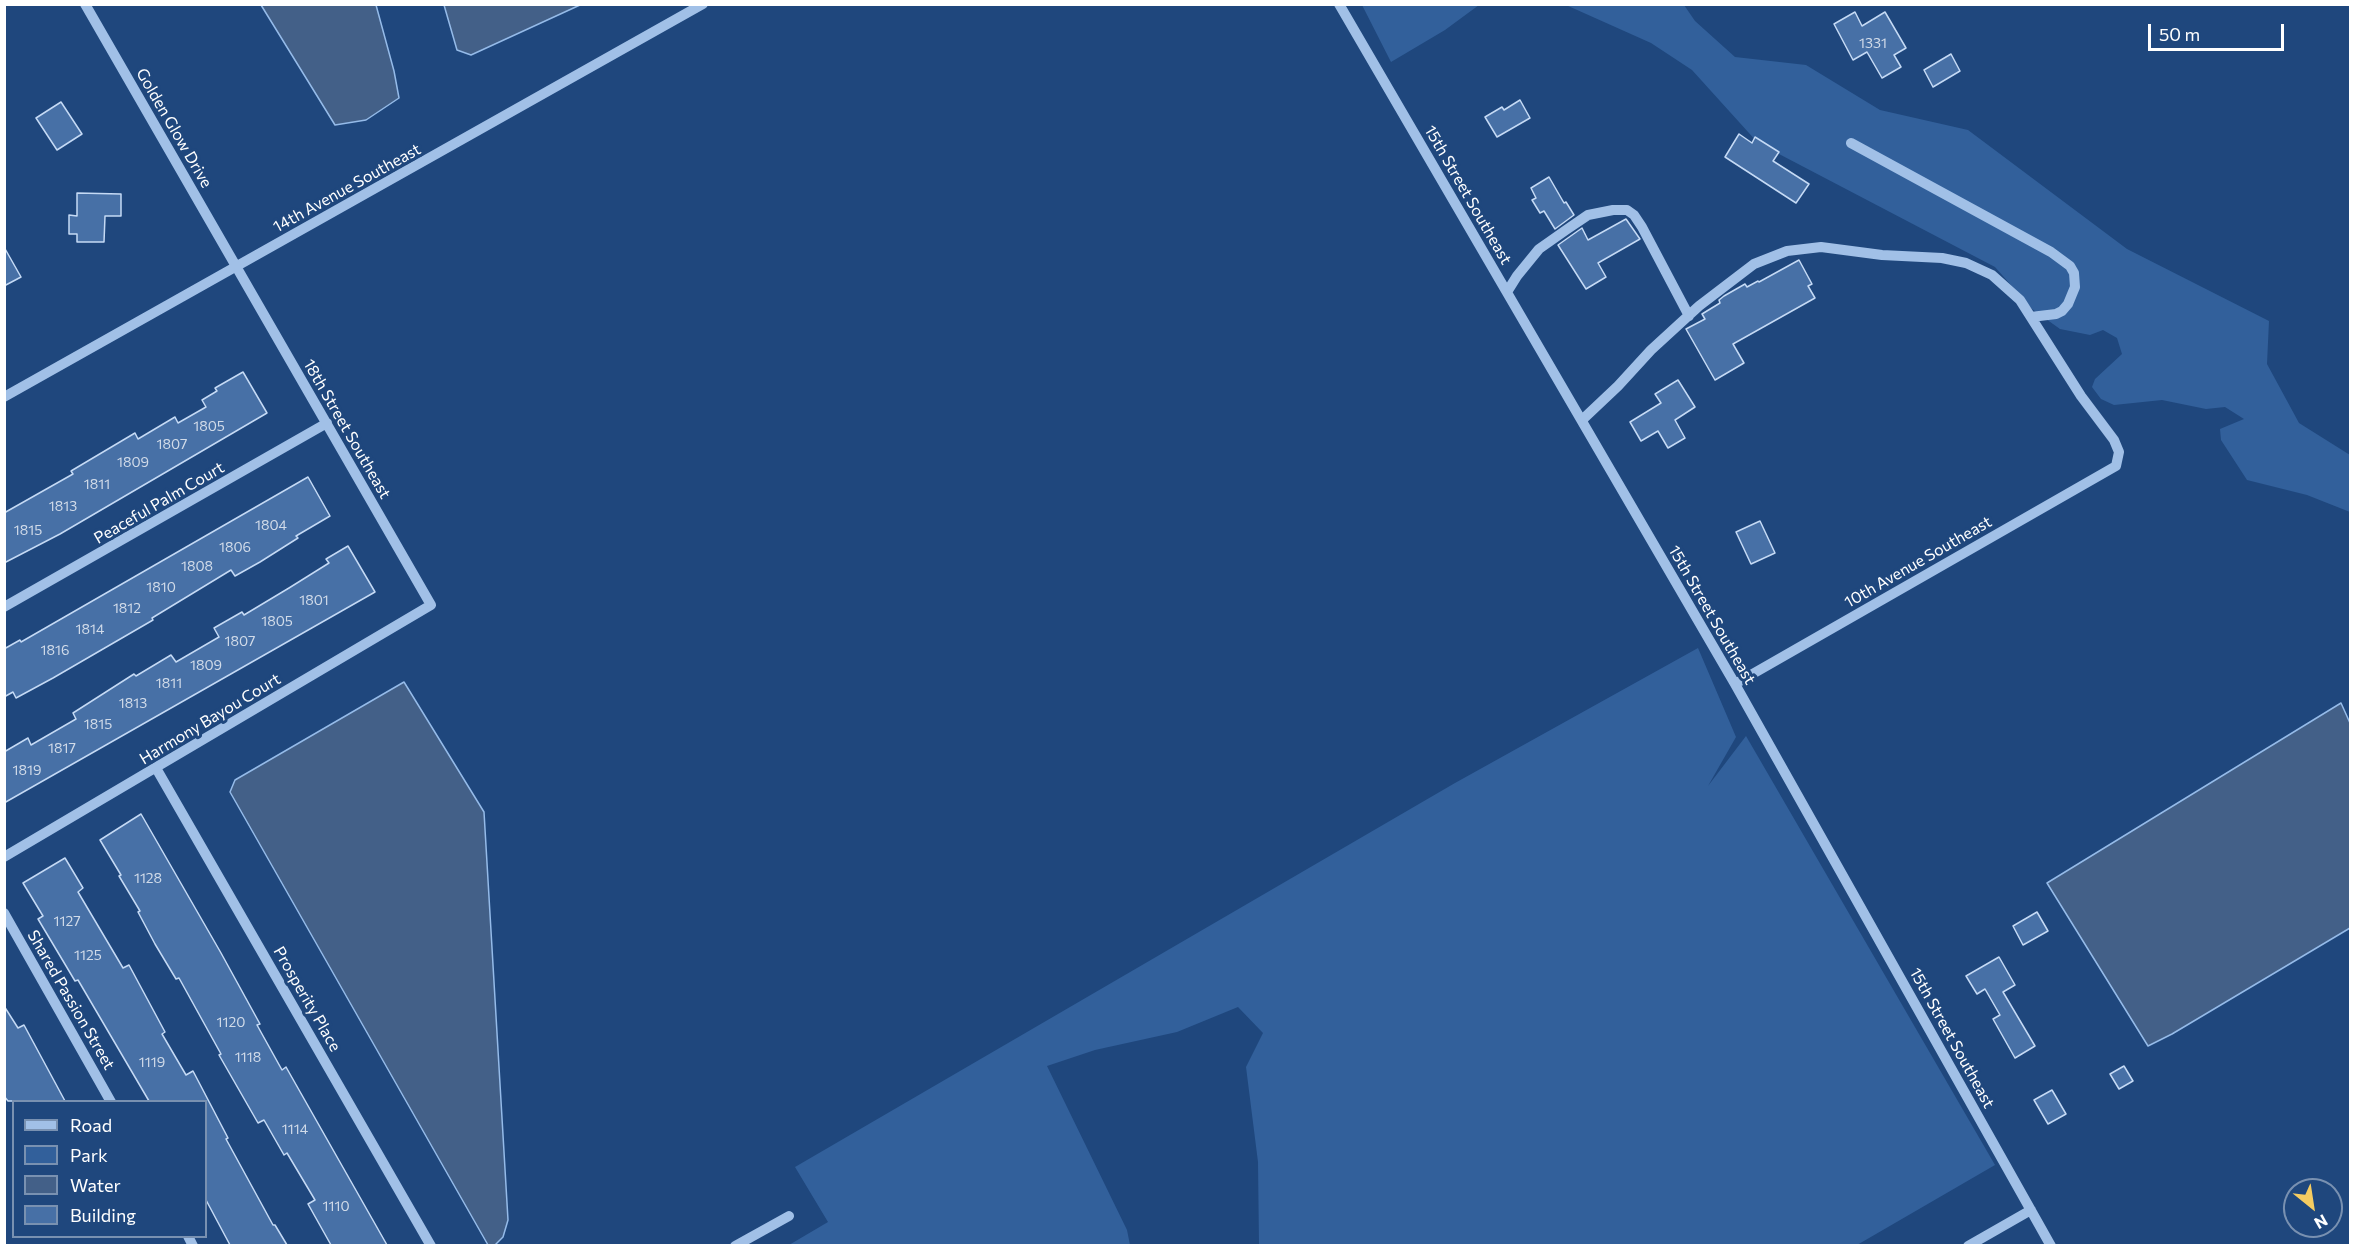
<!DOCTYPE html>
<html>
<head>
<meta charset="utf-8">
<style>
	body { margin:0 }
	#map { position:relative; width:2355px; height:1250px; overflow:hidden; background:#1f477d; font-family:Commissioner,sans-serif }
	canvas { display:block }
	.frame { position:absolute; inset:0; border:6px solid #fff; pointer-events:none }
	.legend { position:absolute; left:12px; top:1100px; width:195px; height:138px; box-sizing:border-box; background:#1f477d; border:2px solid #7991b1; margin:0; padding:8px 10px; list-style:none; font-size:18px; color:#fff }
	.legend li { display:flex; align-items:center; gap:12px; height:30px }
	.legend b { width:30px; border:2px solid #7991b1 }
	.north { position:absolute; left:2283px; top:1178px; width:60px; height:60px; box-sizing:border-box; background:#1f477d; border:2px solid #7991b1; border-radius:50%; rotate:150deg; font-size:16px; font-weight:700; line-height:24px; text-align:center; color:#fff }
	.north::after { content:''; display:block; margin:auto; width:21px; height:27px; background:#f5cc61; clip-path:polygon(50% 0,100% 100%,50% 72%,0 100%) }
	.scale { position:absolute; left:2148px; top:24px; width:136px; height:27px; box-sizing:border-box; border:3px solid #fff; border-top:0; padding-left:8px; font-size:18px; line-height:21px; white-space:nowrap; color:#fff; -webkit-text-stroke:4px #1f477d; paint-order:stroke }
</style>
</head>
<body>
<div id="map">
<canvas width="2355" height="1250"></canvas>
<div class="frame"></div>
<ul class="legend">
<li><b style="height:8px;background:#a1c0e7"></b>Road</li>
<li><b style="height:16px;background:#32609b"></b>Park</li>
<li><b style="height:16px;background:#436088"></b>Water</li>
<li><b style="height:16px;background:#4770a6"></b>Building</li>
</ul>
<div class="north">N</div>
<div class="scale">50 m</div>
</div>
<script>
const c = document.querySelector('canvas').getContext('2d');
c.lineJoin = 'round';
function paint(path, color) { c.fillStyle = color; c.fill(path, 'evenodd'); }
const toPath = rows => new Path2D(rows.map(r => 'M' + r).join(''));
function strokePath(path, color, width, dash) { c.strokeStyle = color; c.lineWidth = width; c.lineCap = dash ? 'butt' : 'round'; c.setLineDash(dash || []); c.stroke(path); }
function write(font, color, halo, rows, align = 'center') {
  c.font = font + ' Commissioner,sans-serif'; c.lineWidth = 6; c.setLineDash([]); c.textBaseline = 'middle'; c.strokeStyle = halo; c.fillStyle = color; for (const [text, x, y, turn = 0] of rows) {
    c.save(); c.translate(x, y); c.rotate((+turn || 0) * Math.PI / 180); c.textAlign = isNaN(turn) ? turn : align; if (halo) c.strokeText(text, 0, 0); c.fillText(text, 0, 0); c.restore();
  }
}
paint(toPath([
	[1362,5,1479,5,1445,30,1391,62],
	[1566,5,1684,5,1695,21,1735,57,1806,65,1880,110,1968,130,2127,249,2269,321,2267,364,2299,423,2350,455,2350,512,2307,495,2247,480,2221,440,2220,429,2244,419,2225,407,2206,409,2162,400,2114,405,2101,399,2092,387,2095,379,2122,354,2117,338,2103,330,2090,335,2060,329,2032,309,1995,267,1758,143,1692,70,1651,43],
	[1698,648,1736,737,1708,786,1746,736,1995,1165,1857,1245,1259,1245,1258,1162,1246,1067,1263,1033,1238,1007,1177,1032,1095,1050,1047,1066,1127,1230,1130,1245,789,1245,828,1222,795,1167,1455,783]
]), '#32609b');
const water = toPath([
	[261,5,376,5,394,71,399,98,366,120,335,125,261,5],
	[444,5,444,4,580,5,471,55,457,50,444,5],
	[404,682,484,812,508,1220,503,1237,495,1245,488,1245,230,792,235,780,404,682],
	[2341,703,2350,723,2350,928,2172,1034,2148,1046,2047,883,2341,703]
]);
paint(water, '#436088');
strokePath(water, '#95bbe9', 1.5);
const building = toPath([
	[1855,12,1862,26,1885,12,1906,48,1894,55,1901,67,1882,78,1867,52,1853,60,1834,24,1855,12],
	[1951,54,1960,71,1933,87,1924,70,1951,54],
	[1520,100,1530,118,1497,137,1485,117,1502,107,1504,110,1520,100],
	[61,102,82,134,57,150,36,118,61,102],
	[1739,134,1752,143,1755,137,1779,152,1773,161,1809,184,1796,203,1725,157,1739,134],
	[1549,177,1564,203,1566,202,1574,215,1555,229,1544,211,1540,213,1532,200,1536,198,1531,188,1549,177],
	[77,193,121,194,121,216,105,216,104,242,77,242,77,234,69,234,69,215,77,216,77,193],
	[1626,219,1640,239,1598,263,1606,277,1586,289,1558,245,1582,228,1588,240,1626,219],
	[4,247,21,277,4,286,4,247],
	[1799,260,1812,284,1808,286,1815,298,1733,344,1744,363,1715,380,1686,329,1705,319,1702,314,1720,303,1719,300,1724,296,1745,284,1747,287,1758,281,1759,282,1799,260],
	[243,372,267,413,60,534,4,563,4,513,73,474,71,471,135,433,138,439,175,417,178,423,206,407,202,400,217,391,215,388,243,372],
	[1678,380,1695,407,1675,420,1685,438,1668,448,1658,431,1641,441,1630,422,1661,403,1655,394,1678,380],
	[308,477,330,516,296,536,298,538,260,562,235,576,231,570,152,618,153,620,53,678,16,698,13,692,4,697,4,649,20,640,21,642,308,477],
	[1760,521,1775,553,1751,564,1736,532,1760,521],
	[348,546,375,592,4,803,4,752,28,738,31,745,76,719,73,713,134,674,136,676,171,655,176,662,219,637,214,628,242,612,244,615,289,588,329,563,326,559,348,546],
	[141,814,221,953,260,1024,257,1025,282,1070,286,1067,387,1245,331,1245,308,1204,315,1200,287,1153,284,1155,264,1120,258,1123,219,1055,221,1054,179,978,176,979,155,944,138,912,140,911,119,876,121,875,100,840,141,814],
	[65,858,83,888,78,892,123,968,129,965,165,1032,162,1034,186,1075,193,1071,228,1138,226,1139,273,1225,275,1225,287,1245,230,1245,206,1200,206,1101,149,1101,78,980,75,981,38,919,43,916,23,883,65,858],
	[2037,912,2048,931,2023,945,2013,926,2037,912],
	[1999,957,2015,985,2003,992,2035,1046,2015,1058,1993,1019,2000,1015,1985,989,1977,994,1966,976,1999,957],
	[4,1006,18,1028,24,1025,65,1101,8,1101,4,1096,4,1006],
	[2124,1066,2133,1081,2119,1089,2110,1074,2124,1066],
	[2052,1090,2066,1114,2048,1124,2034,1100,2052,1090]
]);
paint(building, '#4770a6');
strokePath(building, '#c5daf5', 1.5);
strokePath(toPath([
	[1339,4,1735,684,2051,1246],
	[1851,143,2051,252,2070,266,2074,273,2075,287,2068,304,2062,311,2056,314,2031,317],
	[1507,292,1517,276,1539,249,1566,230,1588,215,1613,210,1627,210,1634,215,1642,227,1689,316],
	[4,397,703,4],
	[1582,420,1618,386,1651,350,1699,306,1754,264,1787,251,1821,247,1882,255,1942,258,1966,263,1992,275,2020,300,2081,396,2114,440,2119,452,2116,466,1735,684],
	[4,607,327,423],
	[156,768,431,1246],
	[4,857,431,605,85,4],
	[4,913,111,1102],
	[188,1236,193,1246],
	[735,1246,789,1216],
	[1968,1246,2031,1210]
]), '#a1c0e7', 10);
write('14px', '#d1dbe9', null, [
	["1331",1873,43],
	["1805",209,426],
	["1807",172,444],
	["1809",133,462],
	["1811",97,484],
	["1813",63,506],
	["1804",271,525],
	["1815",28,530],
	["1806",235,547],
	["1808",197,566],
	["1810",161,587],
	["1801",314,600],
	["1812",127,608],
	["1805",277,621],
	["1814",90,629],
	["1807",240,641],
	["1816",55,650],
	["1809",206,665],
	["1811",169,683],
	["1813",133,703],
	["1815",98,724],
	["1817",62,748],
	["1819",27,770],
	["1128",148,878],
	["1127",67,921],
	["1125",88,955],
	["1120",231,1022],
	["1118",248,1057],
	["1119",152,1062],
	["1114",295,1129],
	["1110",336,1206]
]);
write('16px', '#fff', '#1f477d', [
	["Golden Glow Drive",174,128,60],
	["14th Avenue Southeast",347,188,-29],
	["15th Street Southeast",1468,195,60],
	["18th Street Southeast",347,429,60],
	["Peaceful Palm Court",159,503,-30],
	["10th Avenue Southeast",1918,562,-30],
	["15th Street Southeast",1712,615,60],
	["Harmony Bayou Court",210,719,-31],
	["Prosperity Place",307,999,60],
	["Shared Passion Street",71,1000,60],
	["15th Street Southeast",1952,1038,61]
]);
</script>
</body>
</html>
